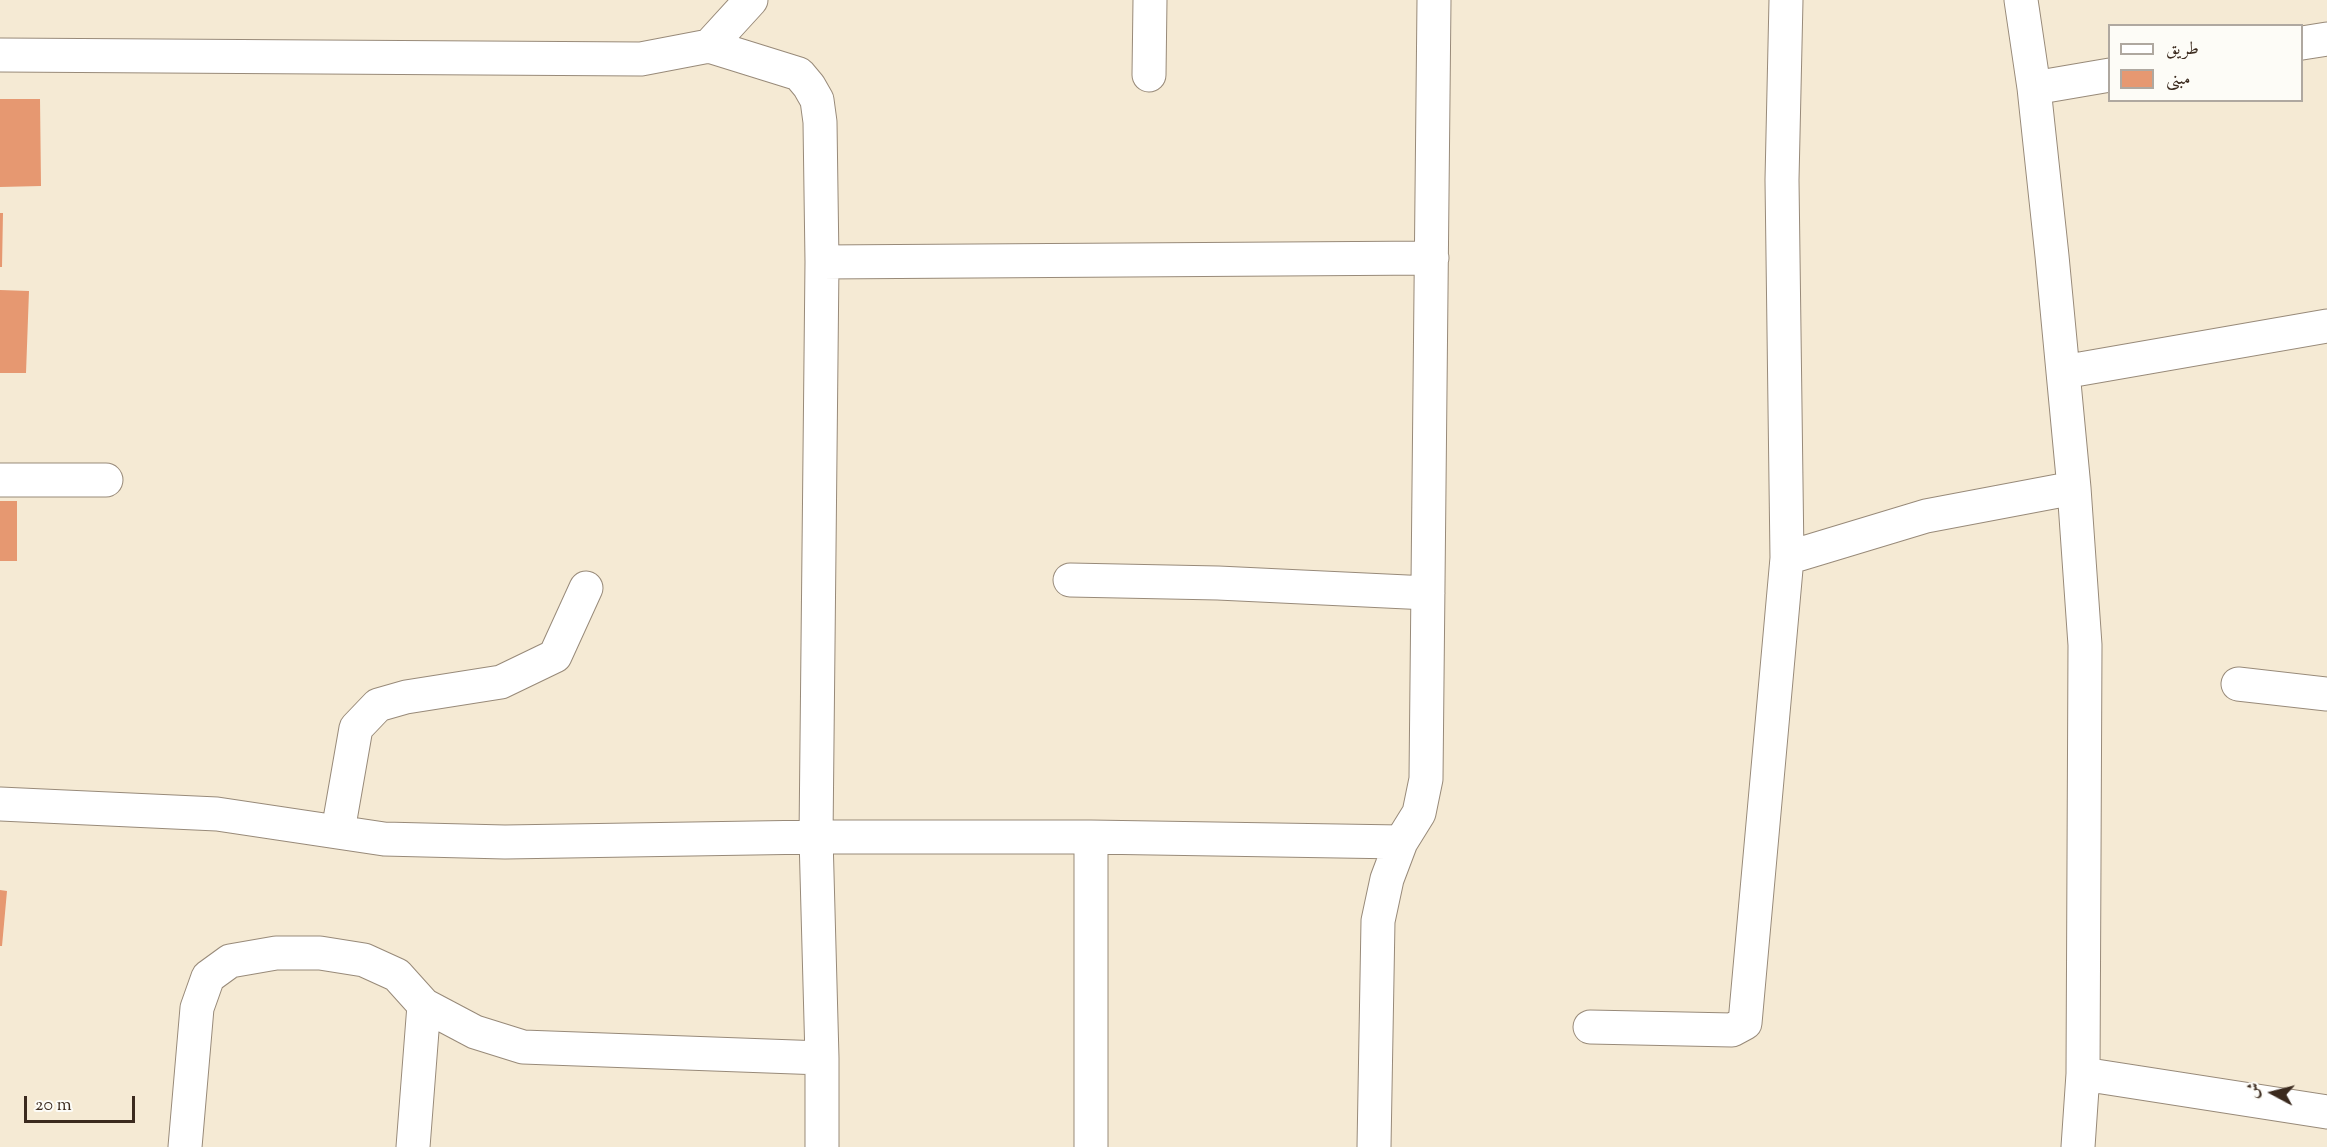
<!DOCTYPE html>
<html>
<head>
<meta charset="utf-8">
<style>
	body { margin:0 }
	#map { position:relative; width:2327px; height:1147px; overflow:hidden; background:#f5ead4; font-family:"Sorts Mill Goudy",Amiri,serif }
	canvas { display:block }
	.legend { position:absolute; left:2108px; top:24px; width:195px; height:78px; box-sizing:border-box; background:#fdfcf7; border:2px solid #afa8a0; margin:0; padding:8px 10px; list-style:none; font-size:18px; color:#3b2a1e }
	.legend li { display:flex; align-items:center; gap:12px; height:30px }
	.legend b { width:30px; border:2px solid #afa8a0 }
	.north { position:absolute; left:2243px; top:1063px; width:60px; height:60px; -webkit-text-stroke:4px #fdfcf7; paint-order:stroke; rotate:277deg; font-size:16px; font-weight:700; line-height:24px; text-align:center; color:#3b2a1e }
	.north::after { content:''; display:block; margin:auto; width:21px; height:27px; background:#3b2a1e; clip-path:polygon(50% 0,100% 100%,50% 72%,0 100%) }
	.scale { position:absolute; left:24px; top:1096px; width:111px; height:27px; box-sizing:border-box; border:3px solid #3b2a1e; border-top:0; padding-left:8px; font-size:18px; line-height:21px; white-space:nowrap; color:#3b2a1e; -webkit-text-stroke:4px #fdfcf7; paint-order:stroke }
</style>
</head>
<body>
<div id="map">
<canvas width="2327" height="1147"></canvas>
<ul class="legend">
<li><b style="height:8px;background:#fff"></b>طريق</li>
<li><b style="height:16px;background:#e69871"></b>مبنى</li>
</ul>
<div class="north">ش</div>
<div class="scale">20 m</div>
</div>
<script>
const c = document.querySelector('canvas').getContext('2d');
c.lineJoin = 'round';
function paint(path, color) { c.fillStyle = color; c.fill(path, 'evenodd'); }
const toPath = rows => new Path2D(rows.map(r => 'M' + r).join(''));
function strokePath(path, color, width, dash) { c.strokeStyle = color; c.lineWidth = width; c.lineCap = dash ? 'butt' : 'round'; c.setLineDash(dash || []); c.stroke(path); }
paint(toPath([
	[0,99,40,99,41,186,0,187],
	[0,213,3,213,2,267,0,267],
	[0,290,29,291,26,373,0,373],
	[0,501,17,501,17,561,0,561],
	[0,890,7,891,2,946,0,946]
]), '#e69871');
const minor = toPath([
	[2021,0,2034,88,2052,256,2074,488,2085,645,2083,1074,2078,1147],
	[2302,43,2327,39],
	[709,46,751,0],
	[0,55,641,59,709,46,799,74,809,86,817,100,820,122,822,262,816,837,822,1058,822,1147],
	[1149,75,1150,0],
	[2034,88,2110,75],
	[822,262,1432,258],
	[2063,372,2327,326],
	[0,480,106,480],
	[1787,558,1926,516,2074,488],
	[1070,580,1218,583,1428,593],
	[2238,684,2327,694],
	[0,804,217,814,384,839,505,842,816,837,1091,837,1401,842],
	[338,831,356,728,378,705,406,697,501,682,555,656,586,588],
	[1091,837,1091,1147],
	[1590,1027,1732,1030,1745,1023,1787,558,1782,180,1786,0],
	[2083,1074,2327,1112],
	[185,1147,197,1008,208,977,230,961,276,953,320,953,364,960,397,975,424,1005,475,1032,523,1047,822,1058],
	[413,1147,424,1005],
	[1374,1147,1378,921,1387,879,1401,842,1419,813,1426,779,1434,0]
]);
strokePath(minor, '#988a79', 35);
strokePath(minor, '#fff', 33);
</script>
</body>
</html>
